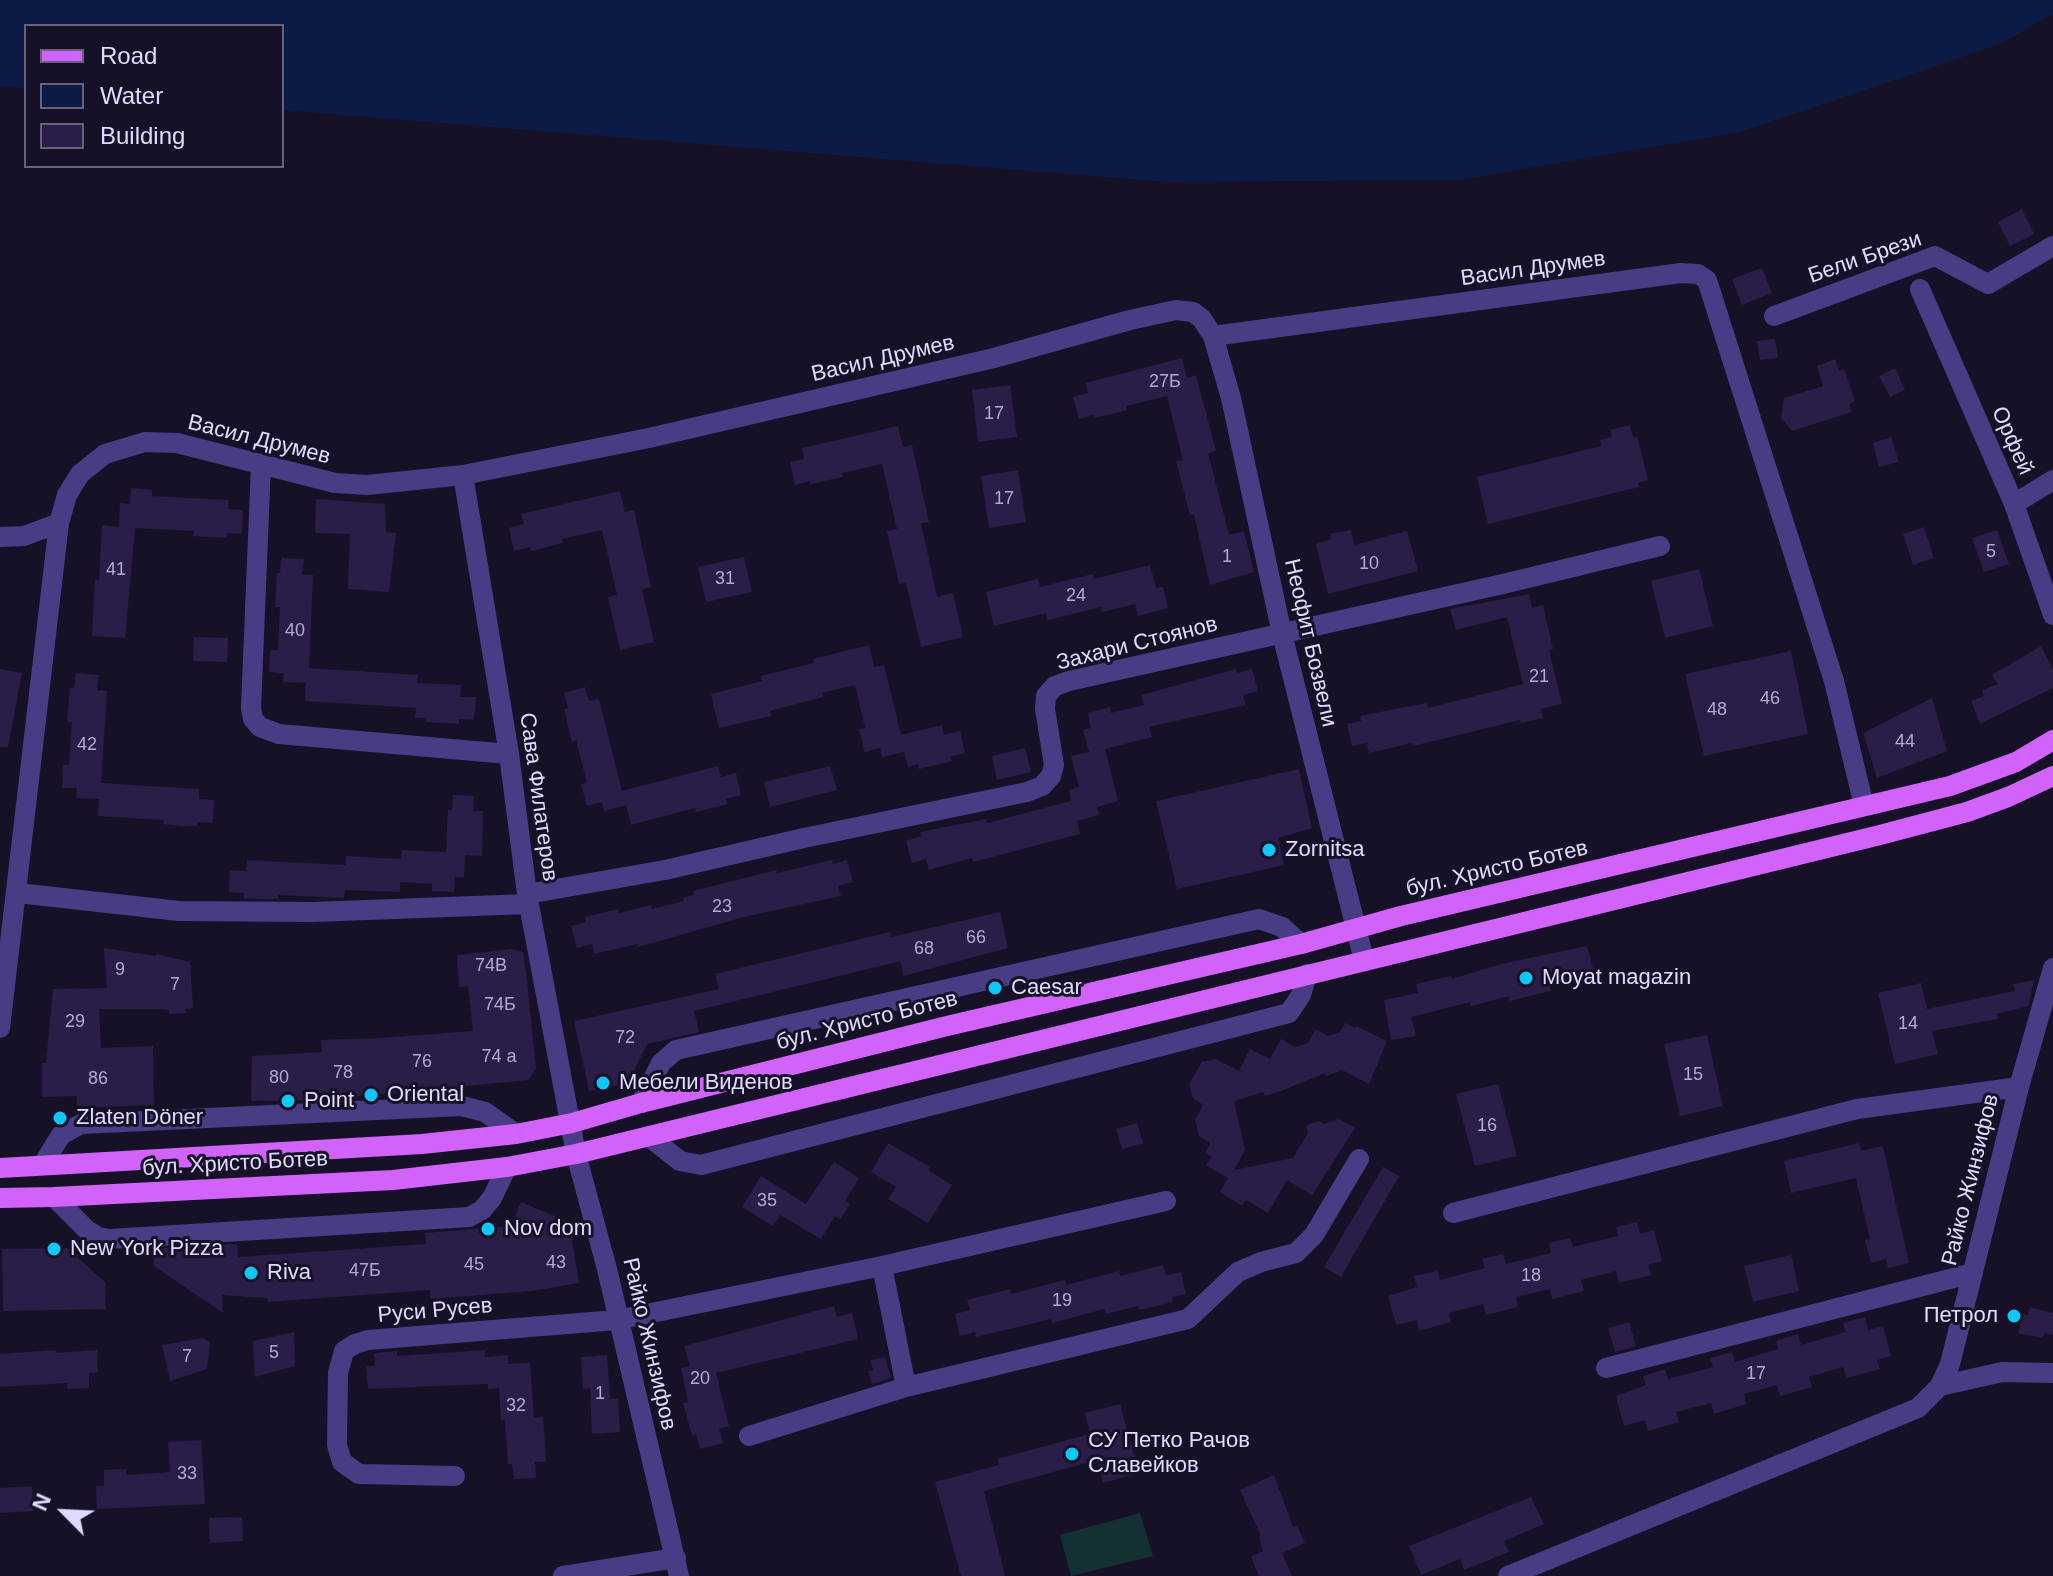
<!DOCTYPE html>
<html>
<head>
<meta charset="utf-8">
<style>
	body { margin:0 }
	#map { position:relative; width:2053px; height:1576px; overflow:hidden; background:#171128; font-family:Arial,sans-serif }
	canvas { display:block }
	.legend { position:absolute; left:24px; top:24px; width:260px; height:144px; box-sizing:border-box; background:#171128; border:2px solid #68617e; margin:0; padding:10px 14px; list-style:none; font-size:24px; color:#e1d9fe }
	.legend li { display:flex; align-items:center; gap:16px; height:40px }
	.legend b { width:40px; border:2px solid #68617e }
	.north { position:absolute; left:24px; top:1472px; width:80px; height:80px; -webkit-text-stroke:6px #171128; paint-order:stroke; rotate:294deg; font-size:22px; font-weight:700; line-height:32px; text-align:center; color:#e1d9fe }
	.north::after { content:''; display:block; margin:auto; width:28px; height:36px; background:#e1d9fe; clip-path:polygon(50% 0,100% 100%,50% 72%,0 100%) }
</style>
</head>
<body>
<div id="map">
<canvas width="2053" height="1576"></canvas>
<ul class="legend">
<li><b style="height:10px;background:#d163fa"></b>Road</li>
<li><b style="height:22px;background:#0c1b45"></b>Water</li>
<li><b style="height:22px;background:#2a1d48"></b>Building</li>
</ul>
<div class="north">N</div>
</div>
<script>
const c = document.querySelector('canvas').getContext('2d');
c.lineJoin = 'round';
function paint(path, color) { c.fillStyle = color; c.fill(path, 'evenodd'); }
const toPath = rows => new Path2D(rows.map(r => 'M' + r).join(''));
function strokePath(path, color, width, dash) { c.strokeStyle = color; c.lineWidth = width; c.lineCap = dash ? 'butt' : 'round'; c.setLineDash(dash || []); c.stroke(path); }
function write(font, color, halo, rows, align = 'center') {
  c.font = font + ' Arial,sans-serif'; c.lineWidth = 6; c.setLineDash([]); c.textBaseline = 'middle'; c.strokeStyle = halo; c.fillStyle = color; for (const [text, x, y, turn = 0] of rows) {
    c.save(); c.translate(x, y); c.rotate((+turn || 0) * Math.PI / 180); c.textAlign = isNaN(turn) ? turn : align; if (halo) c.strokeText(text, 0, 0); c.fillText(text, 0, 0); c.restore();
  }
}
paint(toPath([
	[1140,1513,1153,1556,1071,1576,1060,1535]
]), '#143032');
paint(toPath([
	[0,0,2053,0,2053,14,2000,44,1740,132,1459,180,1167,182,282,110,282,26,26,26,26,89,0,86]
]), '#0c1b45');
paint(toPath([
	[2022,209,2034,234,2010,246,1998,222],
	[1762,268,1772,293,1742,305,1732,279],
	[1775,339,1778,358,1760,360,1757,341],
	[1182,358,1187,378,1196,375,1202,398,1216,451,1208,453,1229,535,1244,531,1254,572,1210,585,1194,514,1190,515,1176,461,1183,460,1167,396,1126,406,1127,410,1095,418,1094,415,1079,419,1073,397,1088,393,1086,383],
	[1835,359,1839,371,1844,369,1855,401,1849,404,1852,412,1792,431,1781,418,1784,398,1823,386,1817,366],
	[1895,368,1905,390,1890,397,1879,376],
	[1010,385,1017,437,978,442,972,390],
	[1630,425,1633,437,1637,436,1648,480,1638,483,1639,487,1488,524,1477,477,1601,446,1600,440,1612,437,1610,430],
	[898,426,903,447,912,445,929,522,921,523,937,597,953,593,963,637,921,647,906,583,899,584,887,531,897,529,882,464,842,473,843,477,810,484,810,481,795,485,790,462,804,459,802,448],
	[1891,437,1899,462,1879,467,1873,443],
	[1018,470,1026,522,989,528,981,476],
	[131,488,152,490,152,496,229,500,228,509,243,510,242,534,227,533,227,538,193,536,194,531,135,528,125,638,92,636,95,580,99,580,102,525,119,527,120,503,130,504],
	[620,491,625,512,634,510,651,587,642,589,654,642,620,650,608,597,617,595,602,530,562,539,563,543,531,551,530,547,514,551,509,528,524,524,521,514],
	[316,499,385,504,386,532,396,533,389,592,348,589,350,534,315,533],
	[1924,527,1934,558,1913,565,1903,534],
	[1351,530,1354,545,1407,531,1418,571,1328,594,1316,544,1331,539,1330,534],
	[1997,530,2009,564,1984,572,1972,538],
	[744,557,752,592,706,602,698,567],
	[281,558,304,559,302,575,313,575,309,668,418,675,417,683,461,685,460,697,476,697,474,720,459,719,459,724,426,722,426,718,415,718,416,708,305,701,306,683,283,682,284,673,269,672,270,650,278,650,280,607,275,607,277,573,280,573],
	[1150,565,1156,588,1163,587,1168,608,1138,616,1135,604,1102,612,1101,607,1048,620,1046,613,994,626,986,592,1038,579,1040,587,1093,574,1094,579],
	[1699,569,1713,626,1665,638,1651,581],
	[1529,594,1532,608,1543,605,1553,649,1549,650,1562,704,1541,709,1543,718,1521,723,1520,720,1413,746,1412,743,1369,753,1367,743,1352,746,1347,724,1361,721,1360,716,1426,703,1428,708,1523,684,1507,617,1456,630,1450,609],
	[194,637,228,638,227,662,193,661],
	[869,645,874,667,884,665,901,735,942,725,944,735,960,731,965,753,950,757,952,761,919,769,918,764,908,767,904,752,882,757,880,748,865,752,859,729,865,728,855,685,822,693,823,697,770,711,771,716,719,728,711,694,762,681,761,676,814,663,813,659],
	[2041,646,2053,669,2053,688,1980,724,1971,701,1984,696,1982,690,1998,684,1992,675],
	[1791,651,1808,734,1704,756,1685,674],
	[0,669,22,673,8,747,0,747],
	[1236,669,1237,673,1252,669,1258,691,1243,695,1246,705,1149,727,1152,737,1105,749,1118,801,1097,807,1099,815,1077,821,1080,834,973,862,972,858,929,870,926,859,912,863,906,841,921,836,920,832,986,819,987,823,1071,801,1069,790,1079,787,1071,756,1089,752,1083,730,1091,728,1088,713,1110,707,1111,713,1144,705,1141,695],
	[76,673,99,675,97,690,107,691,101,783,199,789,199,799,214,800,213,823,197,822,197,826,181,826,163,824,164,820,98,816,99,799,76,798,77,788,62,788,63,765,69,765,72,722,67,722,70,688,74,688],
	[585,687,589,701,599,699,622,791,718,766,721,777,736,773,741,795,726,799,728,804,696,812,695,808,631,825,626,805,604,811,602,802,587,806,581,784,587,783,576,740,572,742,564,709,568,708,564,693],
	[1932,698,1947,751,1877,778,1863,733],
	[1025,748,1031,772,997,780,992,756],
	[830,766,837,790,770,807,764,782],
	[1299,769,1312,828,1278,838,1284,865,1177,889,1156,801],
	[453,795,474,796,473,811,483,811,482,856,465,855,464,877,455,877,454,892,432,891,432,884,400,882,400,892,345,890,344,898,278,895,278,899,261,899,244,898,244,893,229,892,230,870,246,871,247,860,346,865,346,856,401,859,402,850,446,852,448,810,452,810],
	[832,860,833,864,847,860,853,882,838,886,841,896,744,917,638,947,637,944,594,954,592,944,577,948,571,926,586,922,585,917,618,909,619,913,651,905,652,909,684,901,683,898,694,895,693,891,776,870,777,873],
	[1000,912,1008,948,903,976,901,961,694,1011,699,1032,647,1044,628,1083,589,1091,574,1021,719,989,715,974,890,932,891,937],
	[1587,946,1595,976,1550,987,1551,991,1510,1001,1509,996,1471,1006,1470,1002,1411,1017,1416,1036,1391,1040,1384,1000,1418,993,1416,984,1451,976,1452,979,1501,964],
	[104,948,156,956,156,954,190,962,193,1008,185,1009,186,1013,169,1014,169,1010,160,1009,99,1009,101,1048,153,1046,154,1105,77,1108,77,1096,42,1097,42,1063,46,1063,53,989,107,988],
	[511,949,523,952,527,980,536,1068,529,1080,317,1100,251,1101,252,1056,322,1052,321,1040,381,1038,473,1031,468,986,459,987,457,955],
	[2034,980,2028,1006,1996,1014,1998,1019,1932,1031,1938,1054,1895,1064,1878,993,1921,983,1927,1009,2015,991,2013,984],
	[1345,1023,1355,1028,1356,1026,1387,1041,1369,1084,1342,1070,1326,1076,1325,1073,1281,1091,1265,1096,1263,1092,1234,1101,1245,1150,1234,1170,1293,1158,1308,1133,1306,1125,1319,1121,1324,1124,1339,1119,1355,1128,1312,1195,1287,1180,1268,1213,1246,1200,1242,1206,1220,1192,1228,1178,1206,1165,1212,1157,1205,1153,1210,1143,1199,1136,1195,1119,1203,1105,1193,1098,1189,1084,1202,1062,1216,1059,1239,1071,1250,1049,1270,1059,1281,1039,1295,1047,1308,1043,1315,1029,1328,1036,1340,1032],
	[1707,1035,1723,1106,1680,1116,1664,1044],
	[1498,1084,1517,1156,1475,1166,1456,1094],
	[1137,1123,1143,1143,1122,1149,1116,1129],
	[888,1143,930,1167,928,1170,952,1185,928,1223,888,1199,896,1187,871,1172],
	[1859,1143,1861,1151,1883,1146,1909,1263,1888,1268,1886,1259,1871,1263,1865,1240,1870,1239,1856,1178,1791,1193,1784,1161],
	[834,1162,859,1178,845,1201,850,1204,840,1219,835,1216,821,1239,780,1215,773,1226,742,1207,761,1176,806,1204],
	[1383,1167,1399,1176,1341,1277,1324,1267],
	[521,1202,569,1222,579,1283,532,1291,430,1299,430,1290,268,1302,267,1298,222,1295,223,1313,154,1266,153,1249,237,1244,238,1257,426,1244,425,1233,511,1226],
	[1637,1222,1640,1234,1654,1230,1662,1261,1648,1265,1651,1275,1619,1283,1616,1271,1581,1280,1584,1291,1552,1299,1550,1289,1516,1297,1518,1307,1486,1315,1483,1304,1449,1313,1451,1322,1419,1331,1417,1320,1396,1325,1388,1296,1417,1287,1414,1276,1438,1271,1440,1280,1485,1268,1482,1259,1503,1254,1506,1264,1551,1253,1549,1243,1570,1238,1573,1247,1618,1236,1616,1227],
	[67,1248,105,1282,106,1309,3,1311,2,1249],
	[1791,1255,1799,1291,1753,1302,1744,1266],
	[1163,1265,1166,1275,1181,1272,1186,1294,1172,1297,1173,1302,1139,1310,1138,1306,1106,1314,1104,1309,1052,1323,1051,1319,976,1337,975,1332,960,1336,955,1314,970,1310,967,1300,1010,1289,1011,1294,1065,1280,1066,1285,1119,1271,1120,1276],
	[834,1306,837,1317,852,1313,858,1339,716,1373,729,1426,719,1429,723,1443,700,1449,696,1434,692,1435,683,1403,688,1402,681,1368,690,1366,684,1346],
	[2030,1307,2053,1313,2053,1335,2045,1333,2042,1338,2018,1333,2023,1314,2028,1315],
	[1865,1317,1868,1330,1883,1326,1891,1356,1877,1360,1880,1369,1847,1378,1843,1367,1809,1377,1812,1387,1780,1396,1777,1385,1744,1394,1746,1404,1714,1414,1711,1403,1676,1412,1679,1422,1648,1431,1645,1420,1624,1426,1616,1396,1646,1385,1643,1376,1665,1369,1668,1379,1713,1367,1710,1358,1732,1352,1735,1362,1778,1349,1776,1341,1798,1334,1801,1345,1846,1332,1843,1323],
	[1629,1322,1636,1346,1615,1352,1608,1328],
	[294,1332,295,1366,255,1377,253,1341],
	[202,1338,210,1342,207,1369,170,1381,162,1345],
	[56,1350,55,1353,97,1350,98,1372,89,1373,89,1388,67,1389,67,1383,0,1387,0,1354],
	[485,1350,485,1357,508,1355,508,1364,530,1363,534,1418,543,1417,546,1462,535,1462,536,1478,514,1479,512,1464,508,1464,505,1420,501,1420,499,1388,488,1389,488,1384,368,1389,366,1366,375,1366,374,1353,397,1351,397,1356],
	[607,1355,610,1399,618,1399,620,1432,592,1434,590,1388,583,1389,581,1357],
	[885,1357,891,1378,872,1384,868,1371,873,1370,871,1360],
	[1120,1404,1139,1473,1103,1483,1097,1460,984,1491,1005,1576,961,1576,935,1482,999,1465,997,1459,1090,1434,1085,1413],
	[201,1440,205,1504,97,1509,96,1486,104,1486,104,1470,126,1469,126,1475,170,1472,168,1442],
	[1274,1475,1293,1527,1297,1526,1305,1543,1282,1553,1292,1576,1259,1576,1251,1557,1263,1551,1259,1537,1261,1536,1240,1490],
	[32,1486,33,1511,0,1513,0,1488],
	[1531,1497,1544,1524,1504,1541,1509,1552,1464,1570,1460,1559,1421,1575,1409,1546],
	[242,1517,243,1541,210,1543,209,1518]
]), '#2a1d48');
strokePath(toPath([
	[1920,289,2014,504,2053,615],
	[1774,316,1935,256,1988,284,2053,246],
	[1213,336,1231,398,1282,634,1364,960],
	[261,465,251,708,253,719,260,727,279,734,509,754],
	[463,475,509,754,527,894,576,1154,607,1269,679,1576],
	[2014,504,2053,480],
	[0,537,24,536,59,523],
	[18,893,179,911,313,912,528,904],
	[527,894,665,870,804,838,1027,792,1042,786,1051,776,1054,765,1045,709,1046,696,1055,686,1069,681,1503,584,1660,546],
	[0,1028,59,523,67,495,80,474,105,454,145,442,177,443,335,483,367,485,463,475,649,438,994,358,1130,320,1176,310,1193,312,1202,319,1213,336,1681,273,1698,274,1707,280,1834,681,1864,806],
	[641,1103,661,1063,676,1050,1259,919,1282,927,1301,944],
	[648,1136,680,1161,701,1165,1289,1013,1301,995,1307,974],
	[43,1164,61,1135,81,1124,462,1106,485,1112,516,1134],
	[54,1197,87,1230,98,1237,110,1239,469,1217,482,1210,492,1198,507,1167],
	[1453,1213,1857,1109,2019,1087],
	[882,1266,906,1387],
	[1606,1368,1973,1273],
	[1940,1386,2002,1372,2053,1373],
	[749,1436,906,1387,1188,1319,1238,1272,1261,1262,1296,1253,1314,1235,1359,1159],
	[455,1476,359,1474,342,1462,337,1445,338,1373,344,1351,355,1344,368,1340,617,1320,882,1266,1166,1201],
	[563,1576,676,1558],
	[1508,1576,1918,1408,1940,1386,1950,1364,2019,1087,2053,968]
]), '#483d85', 20);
strokePath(toPath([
	[0,1168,422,1144,516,1134,572,1123,641,1103,947,1026,1301,944,1401,916,1950,786,2016,762,2053,740],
	[0,1198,54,1197,393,1180,507,1167,576,1154,1880,835,1967,812,2008,797,2053,776]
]), '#d163fa', 20);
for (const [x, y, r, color] of [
	[1269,850,8,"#0bc8f8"],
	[1526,978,8,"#0bc8f8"],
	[995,988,8,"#0bc8f8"],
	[603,1083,8,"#0bc8f8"],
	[371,1095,8,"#0bc8f8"],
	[288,1101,8,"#0bc8f8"],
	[60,1118,8,"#0bc8f8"],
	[488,1229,8,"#0bc8f8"],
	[54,1249,8,"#0bc8f8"],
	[251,1273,8,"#0bc8f8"],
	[2014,1316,8,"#0bc8f8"],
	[1072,1454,8,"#0bc8f8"]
]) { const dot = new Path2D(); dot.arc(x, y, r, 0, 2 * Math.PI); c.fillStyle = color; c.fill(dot); strokePath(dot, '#171128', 3); }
write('18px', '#b3aad0', null, [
	["27Б",1165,382],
	["17",994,414],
	["17",1004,499],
	["5",1991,552],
	["1",1227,557],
	["10",1369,564],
	["41",116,570],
	["31",725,579],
	["24",1076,596],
	["40",295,631],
	["21",1539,677],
	["46",1770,699],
	["48",1717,710],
	["44",1905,742],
	["42",87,745],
	["23",722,907],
	["66",976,938],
	["68",924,949],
	["74В",491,966],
	["9",120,970],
	["7",175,985],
	["74Б",500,1005],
	["29",75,1022],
	["14",1908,1024],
	["72",625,1038],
	["74 a",499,1057],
	["76",422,1062],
	["78",343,1073],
	["15",1693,1075],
	["80",279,1078],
	["86",98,1079],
	["16",1487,1126],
	["35",767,1201],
	["43",556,1263],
	["45",474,1265],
	["47Б",365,1271],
	["18",1531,1276],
	["19",1062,1301],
	["5",274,1353],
	["7",187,1357],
	["17",1756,1374],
	["20",700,1379],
	["1",600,1394],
	["32",516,1406],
	["33",187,1474]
]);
write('22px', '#e1d9fe', '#171128', [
	["Бели Брези",1865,258,-19],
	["Васил Друмев",1533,269,-8],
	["Васил Друмев",883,359,-13],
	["Васил Друмев",259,440,14],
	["Орфей",2012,441,66],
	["Неофит Бозвели",1310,643,77],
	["Захари Стоянов",1137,644,-14],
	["Сава Филатеров",538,797,82],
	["бул. Христо Ботев",1497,869,-13],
	["бул. Христо Ботев",867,1021,-14],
	["бул. Христо Ботев",235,1164,-3],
	["Райко Жинзифов",1971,1180,-76],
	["Руси Русев",435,1311,-5],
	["Райко Жинзифов",649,1344,77]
]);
write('22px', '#e1d9fe', '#171128', [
	["Zornitsa",1285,850],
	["Moyat magazin",1542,978],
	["Caesar",1011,988],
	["Мебели Виденов",619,1083],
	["Oriental",387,1095],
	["Point",304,1101],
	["Zlaten Döner",76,1118],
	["Nov dom",504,1229],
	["New York Pizza",70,1249],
	["Riva",267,1273],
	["Петрол",1998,1316,"right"],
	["СУ Петко Рачов",1088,1441],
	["Славейков",1088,1466]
], 'left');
</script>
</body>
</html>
